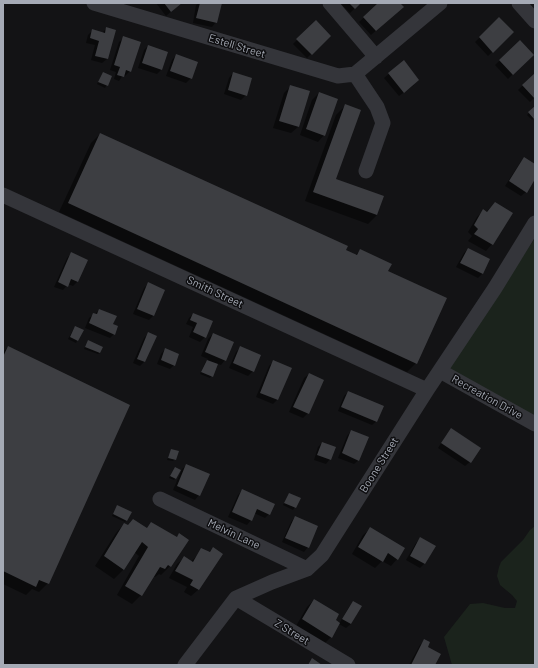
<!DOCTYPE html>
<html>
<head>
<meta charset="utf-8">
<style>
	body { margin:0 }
	#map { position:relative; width:538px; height:668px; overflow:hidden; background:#131315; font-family:Barlow,sans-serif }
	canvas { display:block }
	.frame { position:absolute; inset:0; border:4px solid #a5aab5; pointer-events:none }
</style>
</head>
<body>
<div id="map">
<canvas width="538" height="668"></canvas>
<div class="frame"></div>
</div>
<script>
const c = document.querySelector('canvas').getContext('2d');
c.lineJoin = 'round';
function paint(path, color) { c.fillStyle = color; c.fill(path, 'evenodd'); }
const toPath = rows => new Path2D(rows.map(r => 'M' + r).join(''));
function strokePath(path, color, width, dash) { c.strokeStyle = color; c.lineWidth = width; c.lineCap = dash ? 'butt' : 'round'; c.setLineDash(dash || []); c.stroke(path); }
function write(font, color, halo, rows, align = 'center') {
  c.font = font + ' Barlow,sans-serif'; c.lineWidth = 3; c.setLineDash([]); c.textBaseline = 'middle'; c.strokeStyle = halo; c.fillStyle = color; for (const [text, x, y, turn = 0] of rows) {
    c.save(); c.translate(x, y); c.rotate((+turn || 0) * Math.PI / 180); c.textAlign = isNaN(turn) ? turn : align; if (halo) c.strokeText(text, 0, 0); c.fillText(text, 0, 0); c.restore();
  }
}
paint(toPath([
	[535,238,535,418,448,369],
	[535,526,535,665,452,665,444,637,470,604,483,603,505,608,515,608,517,601,512,595,500,585,497,576,499,567,501,562,523,540,530,530]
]), '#1b231c');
paint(toPath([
	[156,3,181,3,166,16],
	[199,3,221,3,216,22,212,27,193,23,196,5],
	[340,3,360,3,350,13],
	[380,3,399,3,398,11,371,35,359,22],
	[499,19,513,32,488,56,475,42],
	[316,21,329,36,307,58,293,44],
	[106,29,107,59,102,63,91,60,95,45,86,43,88,35,93,30,102,33],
	[124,38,130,71,125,76,123,75,119,81,114,79,116,72,110,70,119,42],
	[520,41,532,55,508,79,495,65],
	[148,46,161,70,157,74,138,68,144,50],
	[176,55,191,78,186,83,166,76,172,60],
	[403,62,414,85,399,96,384,78],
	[103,73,111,76,105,88,97,84],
	[233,73,246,95,241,100,224,94,229,78],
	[535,74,535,97,530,102,518,90],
	[291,86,298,127,291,133,273,128,284,93],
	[319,93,324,135,318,142,300,135,312,100],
	[345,106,335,179,377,215,368,224,305,201,336,115],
	[535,107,535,118,532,120,527,115],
	[100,134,355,256,360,250,387,272,416,363,407,372,59,212,91,143],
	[524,158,535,165,535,177,526,192,521,196,505,186,520,163],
	[495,203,492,244,486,251,468,241,472,236,468,232,477,217,483,211,486,212],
	[468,249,489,260,482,274,478,278,456,267,464,253],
	[71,254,86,260,77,282,73,286,68,284,63,290,54,287,67,258],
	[148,284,153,316,149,320,133,314,144,288],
	[100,310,112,324,114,334,110,338,85,328,89,318],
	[193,314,205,337,200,342,189,337,193,327,186,324,189,318],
	[75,327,82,331,76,343,68,339],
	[149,333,156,336,144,362,140,366,133,363,144,338],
	[213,334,225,360,221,365,218,364,210,378,200,374,205,363,208,359,201,356,208,339],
	[88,341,100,353,98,354,84,349],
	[8,347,48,583,39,592,32,589,26,595,3,584,3,352],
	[240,348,253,371,248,376,229,368,236,352],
	[165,349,174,365,170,369,157,364,161,354],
	[274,361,277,400,273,404,256,397,269,366],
	[309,374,323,380,308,413,303,418,289,412,304,378],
	[348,392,377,421,372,425,338,411,344,396],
	[351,431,359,460,354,464,338,458,347,436],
	[447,434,470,462,465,466,438,448],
	[322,443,330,459,326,464,314,460,318,447],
	[172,450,175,459,173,461,167,460],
	[187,465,199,495,195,500,173,490,182,469],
	[175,468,176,478,174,480,169,478],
	[243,490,269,514,265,518,254,513,251,520,247,525,228,517,238,495],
	[288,496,300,499,293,510,283,505],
	[117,506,127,520,125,522,112,516],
	[295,517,308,547,304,552,282,542,291,522],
	[124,524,128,526,146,529,188,540,170,566,161,575,159,574,155,577,153,576,141,595,132,604,117,595,139,556,134,552,123,570,114,579,95,566,116,533],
	[370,529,397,559,391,566,382,561,375,568,352,554,363,535],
	[421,538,434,546,424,564,420,568,406,560,416,543],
	[213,548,221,554,198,590,191,596,184,592,187,587,169,578,177,564,184,558,191,562,202,550,208,553],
	[314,600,339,624,349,607,353,602,361,606,351,624,346,628,339,624,331,637,324,644,296,626,307,607],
	[425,640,434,665,409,665,420,645]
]), '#0007');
paint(toPath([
	[164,3,182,3,171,12],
	[200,3,222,3,217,23,196,18],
	[349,3,361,3,355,9],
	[378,3,400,3,404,7,376,31,363,17],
	[499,17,514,32,493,53,479,37],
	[316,20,331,36,312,55,296,39],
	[106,27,116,30,108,59,95,56,99,41,90,38,92,29,105,33],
	[123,36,141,42,131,72,126,70,124,77,117,75,120,67,114,65],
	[520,40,534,55,513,75,499,60],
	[148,45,168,52,162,70,142,63],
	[176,54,198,62,192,79,170,71],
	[404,60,419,80,404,93,388,73],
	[103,72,112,76,108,86,98,82],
	[233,72,252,78,247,96,228,90],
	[535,73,535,99,522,85],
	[290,85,310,91,299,127,279,121],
	[319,92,338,99,325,136,306,129],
	[345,104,361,110,336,179,384,196,377,215,313,192],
	[535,106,535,119,534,119,528,112],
	[100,133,348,246,346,250,357,255,360,249,392,264,388,271,447,298,417,364,68,203],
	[524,157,535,164,535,179,527,193,509,181],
	[495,202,513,213,493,245,474,234,478,229,474,225,483,209,487,212],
	[468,248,490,259,483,274,460,263],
	[71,252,88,260,78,282,71,279,68,287,58,282],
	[148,282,165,290,154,316,137,309],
	[99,309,117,316,113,324,118,326,115,335,89,323,93,313,97,314],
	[193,313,213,321,206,338,193,332,197,323,190,320],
	[75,326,84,330,78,341,70,337],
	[148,332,157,336,145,362,137,359],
	[213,333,234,342,226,361,205,352],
	[88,340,103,347,100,353,85,347],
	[8,346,130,405,49,584,39,580,36,587,3,571,3,357],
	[240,346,261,355,254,372,233,363],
	[165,348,179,354,175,366,161,360],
	[207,360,218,364,213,377,201,372],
	[273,360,292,368,278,400,260,393],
	[309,373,324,380,309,414,293,407],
	[348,391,384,406,377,422,341,407],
	[451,428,481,448,471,463,441,443],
	[351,430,369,437,359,461,342,453],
	[322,442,336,447,331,460,317,455],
	[171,449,179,451,176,460,168,458],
	[186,464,210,474,200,496,177,486],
	[175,467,181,470,176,479,170,476],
	[242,489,275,504,270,515,257,509,252,521,232,512],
	[289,493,301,498,296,508,284,503],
	[117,505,132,512,127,521,113,514],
	[295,516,318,526,309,548,285,538],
	[133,519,147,528,151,522,177,537,179,533,189,540,171,567,168,565,165,569,160,567,142,596,125,586,148,547,142,542,124,570,104,556,124,523,128,525],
	[370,527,405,548,398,560,388,553,383,562,358,547],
	[420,537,436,546,425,564,410,556],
	[213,547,223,554,199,590,190,585,193,580,175,571,184,556,193,562,201,548,210,552],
	[314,599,339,614,336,620,340,623,332,638,302,619],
	[353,601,362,606,351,624,342,619],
	[424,639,430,642,428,647,441,654,435,665,411,665],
	[312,658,322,665,308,665]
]), '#3d3e42');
strokePath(toPath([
	[94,3,338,76,355,74,440,3],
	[330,3,376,57],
	[519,3,535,21],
	[355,74,377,107,383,123,366,171],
	[3,195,427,390],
	[440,371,535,424],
	[160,499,307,569],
	[236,598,348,665],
	[185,665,236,598,272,582,307,569,322,555,427,390,495,288,535,223]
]), '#34353a', 15);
write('11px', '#a5aab5', '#0e0e10', [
	["Estell Street",237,46,17],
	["Smith Street",215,292,25],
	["Recreation Drive",487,397,29],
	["Boone Street",379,465,-58],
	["Melvin Lane",234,534,25],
	["Z Street",292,632,31]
]);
</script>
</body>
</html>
